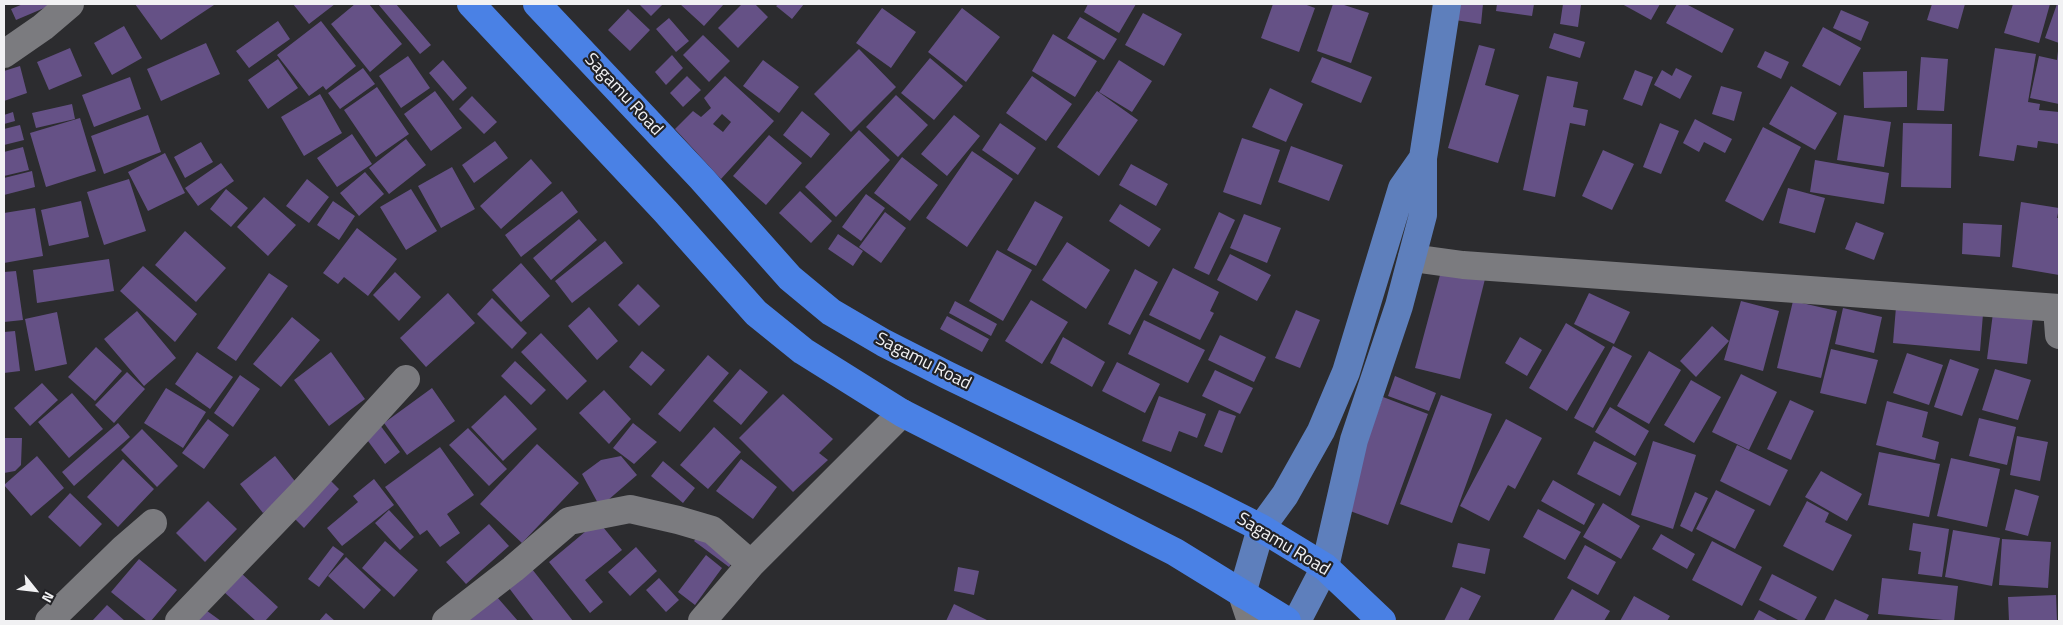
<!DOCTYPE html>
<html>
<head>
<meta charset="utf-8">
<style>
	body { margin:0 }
	#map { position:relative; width:2063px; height:625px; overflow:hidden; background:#2c2c2f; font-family:"Titillium Web",sans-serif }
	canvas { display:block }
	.frame { position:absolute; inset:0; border:5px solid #f1f1f3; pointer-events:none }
	.north { position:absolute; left:10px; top:565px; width:50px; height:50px; -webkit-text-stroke:4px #222226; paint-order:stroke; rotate:119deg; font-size:14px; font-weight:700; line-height:20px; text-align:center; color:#f1f1f3 }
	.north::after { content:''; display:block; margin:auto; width:18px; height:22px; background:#f1f1f3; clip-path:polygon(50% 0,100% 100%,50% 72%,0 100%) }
</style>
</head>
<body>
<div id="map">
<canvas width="2063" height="625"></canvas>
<div class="frame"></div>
<div class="north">N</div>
</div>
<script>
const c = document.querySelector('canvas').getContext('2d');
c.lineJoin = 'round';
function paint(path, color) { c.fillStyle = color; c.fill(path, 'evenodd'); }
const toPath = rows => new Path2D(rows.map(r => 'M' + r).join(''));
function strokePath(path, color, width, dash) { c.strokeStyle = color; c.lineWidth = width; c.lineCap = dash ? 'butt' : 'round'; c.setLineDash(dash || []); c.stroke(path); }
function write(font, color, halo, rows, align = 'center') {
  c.font = font + ' "Titillium Web",sans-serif'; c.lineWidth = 4.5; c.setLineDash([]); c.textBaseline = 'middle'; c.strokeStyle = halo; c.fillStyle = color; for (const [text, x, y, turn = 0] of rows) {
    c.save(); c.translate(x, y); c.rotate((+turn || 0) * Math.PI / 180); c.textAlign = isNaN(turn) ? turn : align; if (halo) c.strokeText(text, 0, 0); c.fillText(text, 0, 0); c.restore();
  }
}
paint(toPath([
	[23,4,48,4,49,6,16,20,11,9],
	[135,4,213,4,214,5,161,40],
	[293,4,335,4,309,24],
	[355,4,369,4,402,44,370,72,331,24],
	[378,4,396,4,431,45,420,54],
	[639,4,663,4,651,16],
	[680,4,724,4,704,26],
	[742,4,755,4,768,17,738,48,718,28],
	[779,4,804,4,792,19,776,6],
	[1088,4,1136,4,1119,33,1084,12],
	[1273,4,1304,4,1315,8,1299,52,1261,38],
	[1333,4,1341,4,1369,13,1351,63,1317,51],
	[1457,4,1483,4,1481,24,1455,20],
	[1497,4,1534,4,1532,16,1496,11],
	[1563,4,1581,5,1578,27,1560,24],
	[1622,4,1660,4,1651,20],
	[1677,4,1686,4,1734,29,1722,53,1666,23],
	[1932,4,1965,4,1958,29,1927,20],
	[2013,4,2050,4,2039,43,2004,33],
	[2057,4,2059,4,2059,43,2045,38],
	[882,8,916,32,891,68,856,43],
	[962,8,1000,37,966,82,928,52],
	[628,9,650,30,630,51,608,30],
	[1841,10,1869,22,1861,41,1833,28],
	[1143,13,1182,34,1164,66,1125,45],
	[1080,17,1117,39,1104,60,1067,38],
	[669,18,689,41,676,52,656,29],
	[278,21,290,39,249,68,236,51],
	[321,21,356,66,326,90,323,86,309,96,277,55],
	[124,26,142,58,112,75,94,43],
	[1823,27,1861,48,1840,86,1802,66],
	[1554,33,1585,42,1580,58,1549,48],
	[1053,34,1097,61,1075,97,1032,71],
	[703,35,730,61,709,82,683,55],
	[206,43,220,74,161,101,147,69],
	[1479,45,1495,49,1485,85,1519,95,1498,163,1448,148],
	[70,48,82,76,49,90,37,62],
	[1995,48,2036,54,2028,102,2040,104,2039,110,2059,112,2059,144,2038,141,2037,148,2017,145,2014,161,1979,156],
	[859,49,896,87,851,132,814,94],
	[1765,51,1789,62,1781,79,1757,67],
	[2058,51,2059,104,2030,98,2039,56,2057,60],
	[672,55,683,68,666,85,655,72],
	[408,56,430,88,401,108,379,76],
	[1322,57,1372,77,1361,103,1311,82],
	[1921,57,1948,59,1944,111,1917,110],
	[930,58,963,86,934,120,901,93],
	[278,59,298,88,268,109,248,80],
	[443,60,467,88,453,101,429,73],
	[763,60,799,87,779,113,743,86],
	[1119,60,1152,81,1132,112,1099,92],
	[20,66,27,93,4,101,4,71],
	[363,68,375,84,340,109,328,93],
	[1676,68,1692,76,1680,99,1654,85,1662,70,1672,76],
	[1635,70,1653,77,1642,106,1623,99],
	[1907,71,1907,107,1864,108,1863,72],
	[687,76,701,90,683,107,670,93],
	[725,76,774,121,721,179,675,129,693,111,701,117,711,108,704,98],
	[722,114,731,122,723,132,713,124],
	[1032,76,1072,104,1046,141,1006,113],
	[1547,76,1578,82,1573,107,1588,110,1585,126,1570,123,1555,197,1523,190],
	[130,77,141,109,94,127,82,95],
	[1721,86,1742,92,1734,121,1712,114],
	[1791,86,1837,113,1815,150,1769,124],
	[377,87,409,134,376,157,344,110],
	[1270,88,1303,104,1286,142,1252,127],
	[435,91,462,128,431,151,404,114],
	[1097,91,1138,120,1099,176,1057,147],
	[320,94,342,133,304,156,281,117],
	[896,95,928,125,898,157,866,127],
	[472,96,497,122,484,134,459,109],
	[72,104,75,119,36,128,32,113],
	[802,111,830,134,811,158,783,135],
	[13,112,15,121,4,124,4,115],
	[148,115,161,152,104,174,91,136],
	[954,115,980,136,947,176,921,154],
	[1844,115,1891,122,1884,167,1837,160],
	[80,118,96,171,46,187,30,133],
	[1695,119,1732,139,1725,153,1704,142,1699,152,1683,143],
	[1000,123,1036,148,1018,175,982,150],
	[1660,123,1679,131,1661,174,1643,167],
	[1903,123,1952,124,1951,188,1901,187],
	[20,125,24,140,4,145,4,129],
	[1763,127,1801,147,1763,221,1725,201],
	[859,130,890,160,836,217,805,187],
	[352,134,372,164,337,187,317,158],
	[769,135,802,163,766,205,733,176],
	[1242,138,1280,150,1261,205,1223,192],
	[406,139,426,165,389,194,369,168],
	[495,141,508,158,474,183,462,165],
	[201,142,213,162,185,178,174,157],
	[1291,146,1343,165,1329,201,1278,182],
	[23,147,29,170,4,176,4,152],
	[1603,150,1634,164,1612,210,1582,196],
	[972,151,1013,179,967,247,926,218],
	[165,153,185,193,148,211,128,172],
	[902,157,938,185,910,221,874,193],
	[531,159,552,183,501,229,480,206],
	[1815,160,1889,173,1884,204,1810,192],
	[221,163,234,181,198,206,185,188],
	[1131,164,1168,184,1156,206,1119,185],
	[452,167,475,209,441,228,418,186],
	[32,171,35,187,4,195,4,178],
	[365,172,384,194,359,216,340,193],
	[129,179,146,231,104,245,87,192],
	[307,179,329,197,309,223,286,206],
	[1788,188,1825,198,1815,233,1779,223],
	[226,189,248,208,231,227,210,209],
	[411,189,437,231,406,250,380,207],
	[562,191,578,212,521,257,505,235],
	[800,191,832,221,811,243,779,213],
	[866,194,885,208,861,241,842,227],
	[264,197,296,225,268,256,237,227],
	[81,201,89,237,49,246,41,210],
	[333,201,355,216,339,240,317,225],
	[1035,201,1063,217,1036,266,1007,250],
	[2021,202,2059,208,2057,218,2059,218,2059,275,2012,267],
	[1120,204,1161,229,1149,247,1109,221],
	[35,208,43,256,4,263,4,213],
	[885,212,906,228,881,263,859,247],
	[1219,212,1235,220,1209,275,1194,268],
	[1244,214,1281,228,1267,263,1230,248],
	[579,219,597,240,551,280,533,258],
	[1856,222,1884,233,1874,260,1845,249],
	[1963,223,2002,225,2000,257,1962,254],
	[357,228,397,259,368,296,344,277,338,284,323,273],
	[185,231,226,268,196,302,155,265],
	[838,234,863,251,853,266,828,249],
	[605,241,623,263,572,303,555,281],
	[1067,242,1110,270,1086,309,1042,280],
	[997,250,1032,270,1003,321,969,301],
	[1230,254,1271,275,1257,301,1217,280],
	[109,259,114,291,37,303,33,270],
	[521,263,550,296,521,322,492,290],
	[1443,264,1486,275,1460,379,1415,368],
	[143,266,197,314,175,342,120,291],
	[1173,268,1219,292,1210,311,1214,313,1200,340,1149,315],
	[1135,269,1158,282,1130,335,1108,324],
	[16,271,23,320,4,322,4,272],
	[395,272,421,297,399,321,373,295],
	[269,273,288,286,236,361,217,348],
	[638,284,660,306,639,326,618,305],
	[448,293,475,323,426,367,400,338],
	[1589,293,1630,312,1614,344,1574,324],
	[492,298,527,333,512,349,477,314],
	[1031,300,1068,322,1042,364,1005,341],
	[955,301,997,324,991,336,949,313],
	[1741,301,1779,311,1763,371,1724,360],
	[1793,301,1837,311,1821,378,1777,368],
	[589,307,618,341,597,360,568,326],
	[1896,307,1983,314,1980,351,1893,343],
	[1843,308,1882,317,1874,353,1835,344],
	[1296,310,1320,320,1300,368,1275,358],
	[137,311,176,358,144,386,104,339],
	[57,312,67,364,35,371,25,319],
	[1993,313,2033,318,2027,364,1987,359],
	[947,316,989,339,982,352,940,329],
	[292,317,320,340,281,387,253,364],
	[1144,320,1205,350,1188,383,1128,354],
	[1566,323,1605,347,1567,411,1529,388],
	[1712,326,1729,341,1696,377,1680,361],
	[15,331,20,371,4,373,4,332],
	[541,333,587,381,567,400,521,352],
	[1220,335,1266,357,1254,382,1208,360],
	[1063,337,1105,362,1092,387,1050,363],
	[1520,337,1542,350,1527,376,1505,363],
	[1613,346,1632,356,1593,428,1574,418],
	[96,347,122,371,95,401,68,377],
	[1831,349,1878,360,1866,404,1820,393],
	[642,351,665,370,651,386,629,367],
	[1649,351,1681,370,1649,424,1617,406],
	[197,352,233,377,210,409,175,384],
	[331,352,365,399,329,426,294,380],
	[1907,353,1943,365,1929,405,1893,393],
	[708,355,729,373,680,432,658,414],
	[1950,359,1979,369,1962,416,1934,407],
	[515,361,546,390,531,405,501,376],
	[1117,362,1160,384,1145,413,1102,391],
	[740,369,768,392,741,425,713,401],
	[1995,369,2031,380,2018,420,1982,410],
	[1215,370,1253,388,1240,414,1202,396],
	[127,372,145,389,114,423,95,405],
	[1741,374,1777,392,1749,450,1712,432],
	[240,375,260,389,233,427,214,413],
	[1395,376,1436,393,1429,411,1388,396],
	[1691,380,1721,397,1694,443,1664,425],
	[42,383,58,400,30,426,14,408],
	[166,388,206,412,183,448,144,423],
	[432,388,455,421,407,455,384,423],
	[604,390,631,419,609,444,579,413],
	[72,393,103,429,69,458,38,422],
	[783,394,833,439,819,453,828,460,793,492,739,438],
	[505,395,537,429,503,461,471,427],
	[1441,395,1492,414,1452,523,1400,504],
	[1159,396,1206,414,1197,438,1179,431,1171,452,1142,441],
	[1383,397,1428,414,1388,525,1342,508],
	[1790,400,1814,411,1791,460,1767,449],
	[1887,401,1928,412,1922,437,1939,442,1935,460,1876,445],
	[1610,407,1649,431,1635,456,1595,432],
	[1219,410,1236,416,1222,453,1204,446],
	[1979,418,2016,427,2007,465,1969,456],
	[208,419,229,435,204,469,182,453],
	[1506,419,1542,438,1515,489,1508,485,1489,521,1460,506],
	[118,423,130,437,74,486,62,472],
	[633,423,657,442,634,464,613,448],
	[380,425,400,452,385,464,365,437],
	[714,427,741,452,708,489,680,465],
	[468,428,507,469,489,486,449,445],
	[142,429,178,466,157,487,121,450],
	[2017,436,2048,442,2040,481,2010,475],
	[4,438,22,438,21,465,15,471,4,473],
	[1594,441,1637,463,1620,496,1577,474],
	[1653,441,1696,455,1673,529,1631,515],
	[537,444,579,483,522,543,480,504],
	[1737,445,1788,470,1770,506,1720,481],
	[440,447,474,495,447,514,460,533,440,547,427,530,420,535,385,487],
	[1879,452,1940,464,1929,517,1868,505],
	[37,456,64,488,31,516,4,485],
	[275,456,298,485,263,513,240,484],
	[621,456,637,475,600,507,582,474,601,460],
	[1951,458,2000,469,1987,527,1937,516],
	[123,459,154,489,118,527,87,497],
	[741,459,777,487,753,519,716,491],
	[663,461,695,488,683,503,651,476],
	[1821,471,1862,494,1847,521,1805,497],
	[324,474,339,489,304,528,288,512],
	[374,479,394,505,342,546,327,528,358,502,353,496],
	[1553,480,1595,504,1584,525,1541,501],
	[2015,489,2039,496,2028,536,2005,530],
	[1716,490,1755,510,1735,549,1696,529],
	[1695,492,1708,498,1692,532,1680,526],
	[70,493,102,524,80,547,48,517],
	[208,501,237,529,205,562,176,533],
	[1807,501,1829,513,1825,522,1852,535,1833,571,1783,546],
	[1603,503,1640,526,1621,559,1583,537],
	[1538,509,1581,532,1565,560,1523,537],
	[389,510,414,537,400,550,375,523],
	[598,521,622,550,585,580,603,602,590,613,549,562],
	[1913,523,1949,529,1942,577,1918,574,1921,552,1909,550],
	[489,524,509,546,466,584,446,562],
	[704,530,737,555,729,567,694,541],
	[1953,530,2000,538,1992,586,1945,577],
	[1661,534,1695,554,1687,569,1652,549],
	[2002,539,2051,542,2048,588,1999,585],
	[385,541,418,570,394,597,362,568],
	[1712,541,1762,567,1742,606,1692,580],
	[1458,543,1490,549,1485,574,1452,567],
	[1585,545,1616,562,1598,595,1567,578],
	[333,546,344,554,319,587,308,579],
	[636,547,657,571,630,596,608,572],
	[706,555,722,568,695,605,678,592],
	[346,557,381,590,364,609,328,576],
	[139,559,177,590,151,621,147,621,111,592],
	[958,567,979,571,974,595,954,591],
	[532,569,573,621,534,621,509,588],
	[241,573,278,607,265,621,256,621,224,592],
	[1772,574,1817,597,1804,621,1800,621,1759,600],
	[659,578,679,600,666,612,646,590],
	[1882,578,1958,586,1954,621,1878,614],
	[1461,587,1481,596,1468,621,1444,621],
	[1572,589,1610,611,1604,621,1553,621],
	[2056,595,2057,621,2009,621,2008,597],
	[1634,596,1670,616,1667,621,1620,621],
	[497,597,518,621,468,621],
	[1835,599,1869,615,1866,621,1824,621],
	[954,604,989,621,946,621],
	[107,605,125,621,92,621],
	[203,608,221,621,193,621],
	[1759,610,1779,621,1753,621],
	[326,613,335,621,319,621]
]), '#655186');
strokePath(toPath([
	[4,54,43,27,70,4],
	[1412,258,1463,265,2059,308],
	[2057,308,2059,335],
	[1242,594,1251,621],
	[49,621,124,548,153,523],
	[179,621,301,494,406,379],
	[446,621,513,569,569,521,630,509,678,520,712,530,751,564],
	[702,621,751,564,902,413]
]), '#7b7b7f', 28);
strokePath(toPath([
	[1242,594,1261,528,1285,495,1321,431,1346,372,1402,188,1423,158],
	[1297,621,1325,567,1354,440,1399,306,1423,215,1423,158,1447,4]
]), '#5e7fbc', 28);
strokePath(toPath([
	[471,4,666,212,756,313,803,351,902,413,1175,552,1287,621],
	[537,4,702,179,790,278,831,312,884,343,947,375,1202,498,1261,528,1325,567,1382,621]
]), '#4a81e5', 28);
write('18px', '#f1f1f3', '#222226', [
	["Sagamu Road",623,95,47],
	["Sagamu Road",923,362,27],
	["Sagamu Road",1283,545,31]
]);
</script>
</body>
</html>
